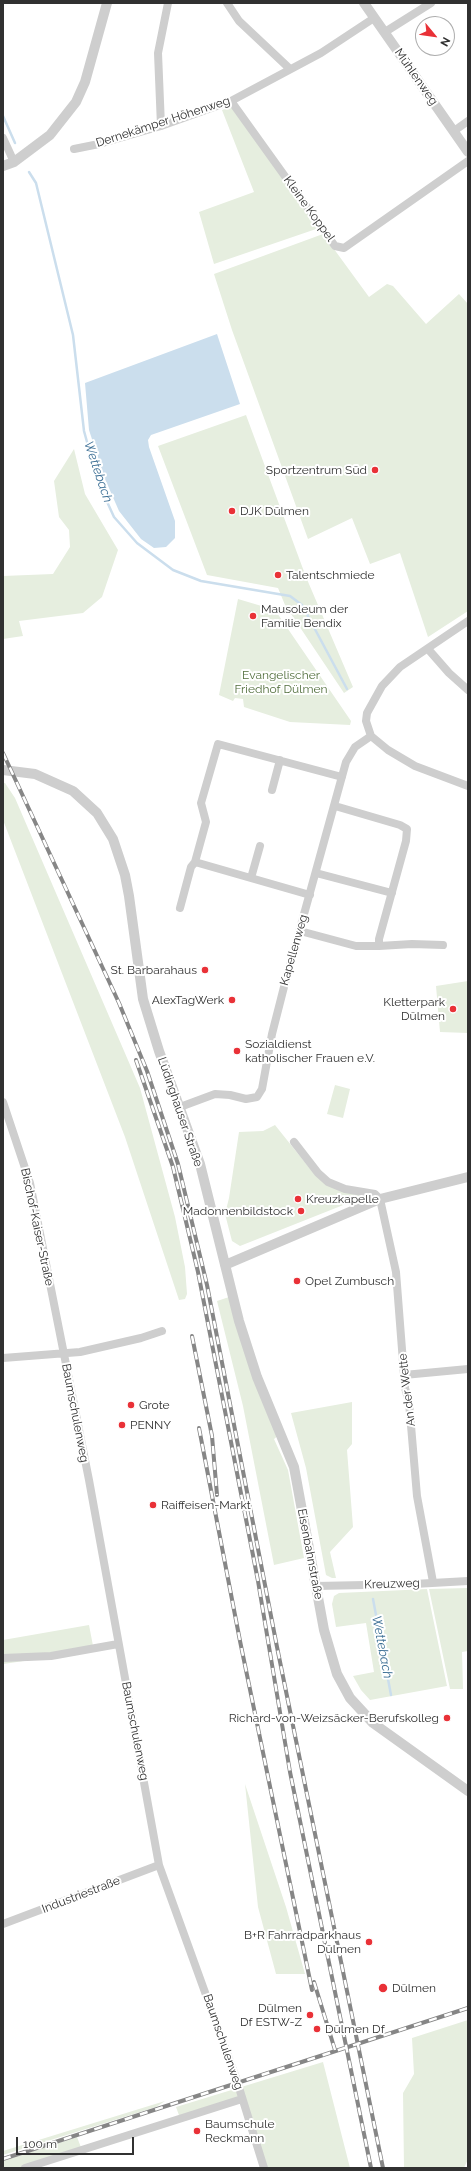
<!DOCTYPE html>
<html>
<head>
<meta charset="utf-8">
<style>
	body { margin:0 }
	#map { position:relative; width:471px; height:2171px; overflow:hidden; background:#fff; font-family:Raleway,sans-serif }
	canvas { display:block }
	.frame { position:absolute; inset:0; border:4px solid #313131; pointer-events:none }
	.north { position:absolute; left:415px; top:16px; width:40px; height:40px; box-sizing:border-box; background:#fff; border:1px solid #adadad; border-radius:50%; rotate:119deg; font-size:11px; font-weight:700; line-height:16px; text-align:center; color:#313131 }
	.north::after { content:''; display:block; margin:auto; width:14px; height:18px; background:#e93137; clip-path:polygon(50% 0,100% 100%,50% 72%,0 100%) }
	.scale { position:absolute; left:16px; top:2137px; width:118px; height:18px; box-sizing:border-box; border:2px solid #313131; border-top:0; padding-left:5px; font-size:12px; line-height:14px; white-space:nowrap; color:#313131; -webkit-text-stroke:3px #fff; paint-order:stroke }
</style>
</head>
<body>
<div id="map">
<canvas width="471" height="2171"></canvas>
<div class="frame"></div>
<div class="north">N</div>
<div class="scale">100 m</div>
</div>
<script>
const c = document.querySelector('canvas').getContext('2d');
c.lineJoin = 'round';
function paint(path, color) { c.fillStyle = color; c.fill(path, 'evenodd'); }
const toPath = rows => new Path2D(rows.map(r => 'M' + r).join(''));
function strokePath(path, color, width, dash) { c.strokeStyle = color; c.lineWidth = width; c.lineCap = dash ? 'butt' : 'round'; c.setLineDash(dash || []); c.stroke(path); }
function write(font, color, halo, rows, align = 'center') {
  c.font = font + ' Raleway,sans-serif'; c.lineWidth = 4; c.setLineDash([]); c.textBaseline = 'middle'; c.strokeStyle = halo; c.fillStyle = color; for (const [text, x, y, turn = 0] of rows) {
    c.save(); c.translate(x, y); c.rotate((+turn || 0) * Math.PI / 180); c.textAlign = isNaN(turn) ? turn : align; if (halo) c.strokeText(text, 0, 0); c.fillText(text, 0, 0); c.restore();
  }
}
paint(toPath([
	[231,107,319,228,214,264,199,212,254,192,222,110],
	[323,234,369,297,387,284,393,286,426,324,459,294,468,304,468,611,428,637,400,553,370,564,352,518,308,539,232,330,214,274],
	[246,415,306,577,353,687,344,693,285,605,278,588,207,575,158,446],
	[74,449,85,494,118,550,102,597,83,613,19,621,23,636,3,639,3,576,53,574,70,547,69,530,59,517,54,481],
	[238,599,275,610,351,721,350,725,290,722,244,707,243,699,235,698,233,701,219,695],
	[3,783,5,783,15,798,140,1088,175,1217,185,1267,187,1294,185,1299,179,1300,125,1137,3,820],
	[468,981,468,1033,440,1032,436,986],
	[335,1085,350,1089,343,1118,327,1114],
	[275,1125,315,1175,366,1196,240,1246,232,1241,225,1214,229,1198,239,1132,263,1131],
	[232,1296,280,1434,274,1439,288,1470,304,1558,274,1565,243,1406,217,1301],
	[352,1402,352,1444,347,1450,353,1527,330,1552,336,1578,332,1578,326,1575,306,1468,291,1413],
	[468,1588,468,1651,462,1652,463,1689,450,1689,429,1589],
	[427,1589,447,1686,370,1700,361,1690,353,1676,374,1672,366,1623,336,1627,332,1604,334,1596,339,1593],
	[89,1625,94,1651,3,1664,3,1640],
	[245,1784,286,1907,305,1974,276,1974,258,1907],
	[468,2020,468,2159,464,2168,404,2168,403,2093,414,2074,412,2038],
	[323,2062,350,2168,264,2168,242,2099,180,2118,176,2107],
	[165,2101,156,2107,3,2155,3,2151],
	[77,2137,82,2150,25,2168,3,2168,3,2161]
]), '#e6eedf');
paint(toPath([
	[217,334,240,404,151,435,148,440,149,447,175,521,175,538,166,547,154,548,141,539,119,511,105,479,89,430,85,383]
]), '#cbdeed');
strokePath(toPath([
	[3,116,15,143],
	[29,172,36,183,73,335,84,431,98,482,114,517,137,543,173,570,201,581,290,596,302,605,347,689],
	[373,1599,391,1695]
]), '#cbdeed', 2.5);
strokePath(toPath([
	[227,3,239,21,290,69],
	[385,32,431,3],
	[231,101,335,246,344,248,468,161],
	[161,126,158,53,168,3],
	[454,131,468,121],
	[3,138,14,162],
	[74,149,99,144,161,126,231,101,321,53,374,18],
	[468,621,400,667,382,686,367,713,366,721,371,736,388,750,415,766,468,786],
	[428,649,449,673,468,690],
	[272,790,280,760],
	[316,873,392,893],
	[251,878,260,846],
	[310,895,195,862,206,822,201,803,218,744,342,777],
	[180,908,191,867,195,862],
	[300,931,356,946,379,946,379,939,406,841,407,829,400,825,335,806],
	[379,946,412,944,443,945],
	[3,1102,30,1183,89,1480,159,1865,236,2078,264,2168],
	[180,1107,215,1094,230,1095,246,1099,257,1097,262,1089,272,1034,285,983,346,762,355,747,371,736],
	[294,1142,318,1173,328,1182,345,1189,375,1194,380,1199,396,1272,405,1388,409,1402,417,1496,433,1582],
	[3,1358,80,1352,141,1338,162,1331],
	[404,1375,468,1369],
	[316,1586,414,1584,468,1581],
	[3,1658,51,1656,118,1644],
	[3,1924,159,1865],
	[25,2168,242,2099]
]), '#cecece', 8);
strokePath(toPath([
	[364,3,468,152],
	[3,166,14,162,50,135,76,102,85,82,107,3],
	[3,770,35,774,73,791,97,813,113,839,125,875,129,896,143,999,159,1051,200,1164,239,1321,257,1377,294,1467,324,1630,337,1674,350,1698,373,1723,468,1791],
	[225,1265,380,1199,468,1177]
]), '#cecece', 10);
const rail = toPath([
	[3,753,119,1003,147,1071,178,1164,207,1285,277,1647,383,2168],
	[136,1060,173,1167,198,1272,258,1581,290,1772,371,2168],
	[192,1336,212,1436,217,1495],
	[199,1428,240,1641,312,1990],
	[314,1982,335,2050],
	[3,2159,468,2008]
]);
strokePath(rail, '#868686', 4);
strokePath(rail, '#fff', 2.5, [8]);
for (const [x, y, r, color] of [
	[375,470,4,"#e93137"],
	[232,511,4,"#e93137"],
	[278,575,4,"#e93137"],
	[253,616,4,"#e93137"],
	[205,970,4,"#e93137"],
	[232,1000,4,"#e93137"],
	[453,1009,4,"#e93137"],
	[237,1051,4,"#e93137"],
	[298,1199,4,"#e93137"],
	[301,1211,4,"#e93137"],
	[297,1281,4,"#e93137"],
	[131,1405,4,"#e93137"],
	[122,1425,4,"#e93137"],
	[153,1505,4,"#e93137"],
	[447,1718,4,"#e93137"],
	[369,1942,4,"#e93137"],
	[383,1988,5,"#e93137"],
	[310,2015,4,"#e93137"],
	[317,2029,4,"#e93137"],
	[197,2131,4,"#e93137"]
]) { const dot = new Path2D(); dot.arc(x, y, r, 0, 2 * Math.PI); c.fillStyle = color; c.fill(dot); strokePath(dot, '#fff', 1.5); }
write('12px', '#313131', '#fff', [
	["Mühlenweg",416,77,55],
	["Dernekämper Höhenweg",163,122,-18],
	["Kleine Koppel",309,209,54],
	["Kapellenweg",294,950,-74],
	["Lüdinghauser Straße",180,1112,71],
	["Bischof-Kaiser-Straße",37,1227,78],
	["An der Wette",407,1390,-97],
	["Baumschulenweg",75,1413,79],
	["Eisenbahnstraße",310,1554,79],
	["Kreuzweg",392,1584,-2],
	["Baumschulenweg",135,1731,79],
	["Industriestraße",81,1895,-21],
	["Baumschulenweg",223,2042,71]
]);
write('12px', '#313131', '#fff', [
	["Sportzentrum Süd",367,470,"right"],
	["DJK Dülmen",240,511],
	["Talentschmiede",286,575],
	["Mausoleum der",261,609],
	["Familie Bendix",261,623],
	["St. Barbarahaus",197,970,"right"],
	["AlexTagWerk",224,1000,"right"],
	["Kletterpark",445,1002,"right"],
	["Dülmen",445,1016,"right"],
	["Sozialdienst",245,1044],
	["katholischer Frauen e.V.",245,1058],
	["Kreuzkapelle",306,1199],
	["Madonnenbildstock",293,1211,"right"],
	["Opel Zumbusch",305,1281],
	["Grote",139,1405],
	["PENNY",130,1425],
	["Raiffeisen-Markt",161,1505],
	["Richard-von-Weizsäcker-Berufskolleg",439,1718,"right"],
	["B+R Fahrradparkhaus",361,1935,"right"],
	["Dülmen",361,1949,"right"],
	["Dülmen",392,1988],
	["Dülmen",302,2008,"right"],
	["Df ESTW-Z",302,2022,"right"],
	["Dülmen Df",325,2029],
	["Baumschule",205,2124],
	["Reckmann",205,2138]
], 'left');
write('12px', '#516e3c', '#fff', [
	["Evangelischer",281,675],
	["Friedhof Dülmen",281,689]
]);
write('italic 13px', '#3c6f95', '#fff', [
	["Wettebach",98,472,71],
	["Wettebach",382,1647,79]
]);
</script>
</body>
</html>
